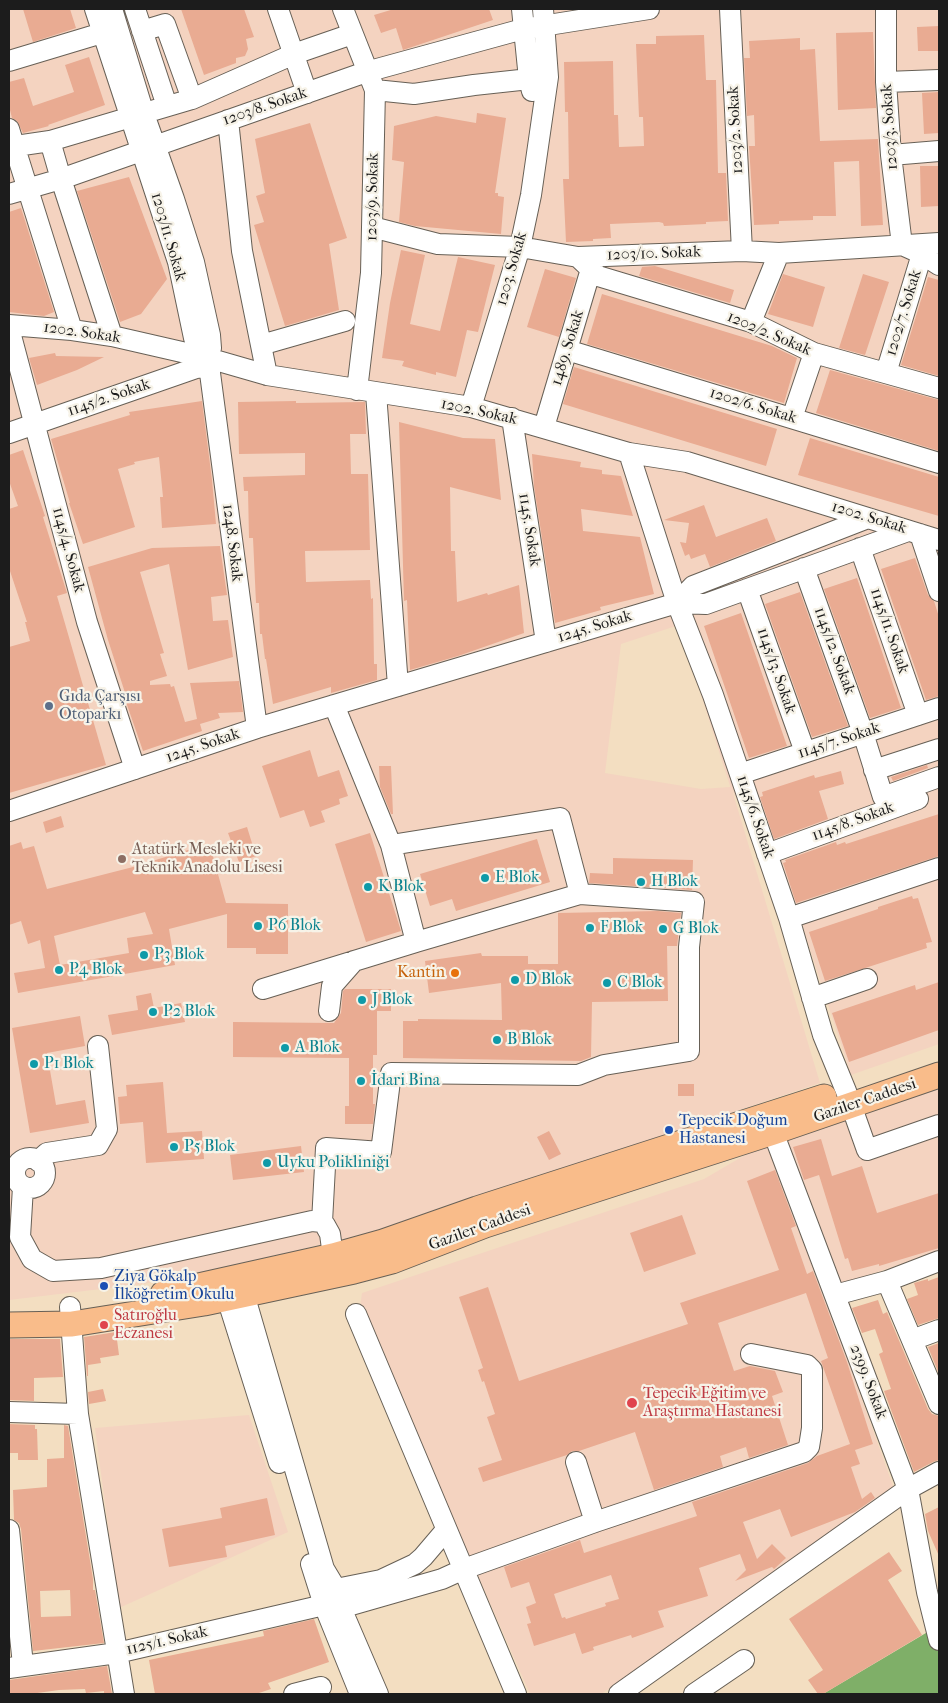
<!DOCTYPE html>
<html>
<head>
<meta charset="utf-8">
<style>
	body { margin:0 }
	#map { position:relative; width:948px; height:1703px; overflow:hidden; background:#f3dec1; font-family:"IM FELL French Canon",serif }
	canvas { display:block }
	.frame { position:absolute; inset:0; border:10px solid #1c1c1c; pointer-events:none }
</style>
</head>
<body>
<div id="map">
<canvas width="948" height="1703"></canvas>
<div class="frame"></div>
</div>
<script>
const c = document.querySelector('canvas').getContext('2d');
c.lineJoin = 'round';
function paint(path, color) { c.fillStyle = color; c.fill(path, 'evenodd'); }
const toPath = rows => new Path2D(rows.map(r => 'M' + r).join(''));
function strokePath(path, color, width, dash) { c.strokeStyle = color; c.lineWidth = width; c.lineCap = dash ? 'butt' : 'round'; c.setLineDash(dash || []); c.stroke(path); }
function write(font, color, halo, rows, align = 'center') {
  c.font = font + ' "IM FELL French Canon",serif'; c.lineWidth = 4.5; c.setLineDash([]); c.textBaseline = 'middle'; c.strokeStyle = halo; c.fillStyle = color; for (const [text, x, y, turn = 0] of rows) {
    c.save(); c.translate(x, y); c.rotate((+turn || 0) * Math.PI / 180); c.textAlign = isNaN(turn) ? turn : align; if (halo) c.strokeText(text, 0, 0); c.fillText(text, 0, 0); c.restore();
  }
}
paint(toPath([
	[9,9,939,9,939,1044,851,1075,803,928,732,790,820,1083,389,1228,254,1261,143,1284,9,1300],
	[679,625,730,786,730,787,701,789,605,773,621,644],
	[939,1087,939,1251,837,1286,783,1136],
	[769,1141,897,1497,601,1694,530,1694,360,1308,362,1293,704,1179],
	[249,1415,288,1532,119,1608,95,1428]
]), '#f4d3c0');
paint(toPath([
	[931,1630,939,1653,939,1694,823,1694]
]), '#7faf68');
paint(toPath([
	[23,9,70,9,76,28,33,42],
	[181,9,244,9,254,37,246,39,248,49,245,56,236,58,236,63,204,75],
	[394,9,489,9,493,20,403,50,396,28,381,33,374,15],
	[939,26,939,51,918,51,917,27],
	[873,32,876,108,838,110,836,33],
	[704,35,706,80,716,80,718,173,726,173,728,221,706,222,706,224,664,226,663,223,659,222,610,224,611,238,593,239,593,241,566,242,563,179,569,179,568,112,565,112,564,62,613,61,614,115,618,115,619,147,644,146,643,117,639,117,636,44,656,44,656,36],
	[800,38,800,50,815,49,820,141,878,139,883,225,861,226,859,161,834,162,836,216,813,216,813,220,779,221,779,224,754,225,749,146,755,146,754,115,747,116,744,58,750,58,749,41],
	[89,57,105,105,48,125,49,126,23,133,17,121,12,118,9,106,9,82,24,78,33,106,74,92,65,65],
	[939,92,939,133,924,134,922,93],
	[477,113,506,118,495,193,498,193,498,196,504,197,501,234,415,226,399,222,404,162,392,160,394,126,436,116,476,123],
	[310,123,347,238,329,244,339,310,285,326,254,225,264,222,256,196,265,193,255,139],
	[920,166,939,166,939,206,921,207],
	[129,177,167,279,141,314,120,322,77,191],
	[21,208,54,312,44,316,9,312,9,212],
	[401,250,425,255,410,324,440,331,458,257,495,265,478,332,467,330,456,377,436,372,436,375,402,366,404,361,382,358,390,303],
	[655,266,734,290,730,303,639,276,642,267],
	[545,269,576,278,559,337,527,327],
	[783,274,825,287,813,327,768,314],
	[863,274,889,282,865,355,839,348],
	[928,277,939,280,939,376,901,365],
	[602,294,772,346,797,358,784,403,587,344],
	[55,353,56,356,104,357,77,370,37,385,29,358],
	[574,367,777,429,766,466,563,404],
	[830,370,939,400,939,451,816,413],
	[202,401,212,480,216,524,162,528,160,497,163,497,159,457,134,462,135,464,118,469,135,527,83,544,69,503,70,503,51,439,130,415,129,412],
	[296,401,296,403,365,402,366,434,350,434,351,474,368,474,370,550,305,551,306,582,370,580,371,599,373,598,374,664,377,664,377,680,331,693,331,687,273,704,266,659,265,659,262,634,260,634,259,603,256,603,253,538,249,538,248,491,244,491,243,477,305,475,305,453,239,454,238,402],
	[399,422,463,438,495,439,501,500,450,487,451,551,455,551,457,602,487,593,488,595,519,585,524,633,458,656,410,670,407,600,404,601],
	[810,438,939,477,939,516,798,475],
	[23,450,45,516,43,517,67,593,57,596,106,765,9,793,9,647,30,641,25,622,27,622,9,568,9,509,18,506,9,481,9,455],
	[532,454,581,462,580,467,602,470,602,474,621,476,633,516,581,509,583,531,640,537,654,594,600,607,601,610,555,623,534,486],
	[704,505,716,537,767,518,776,541,710,567,705,554,691,559,689,554,685,556,680,542,686,543,689,523,664,520],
	[220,546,227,595,211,597,213,621,228,620,233,657,188,670,169,564,140,572,164,653,160,654,167,676,150,681,150,685,170,684,171,687,174,686,185,722,197,719,190,683,239,681,243,712,218,713,220,718,200,724,202,731,143,751,126,702,128,702,108,640,88,567,152,548],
	[915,558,928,595,934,601,939,617,939,696,926,700,881,569],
	[857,578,901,708,870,718,824,589],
	[800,592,848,726,812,737,765,604],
	[741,613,787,746,749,758,704,626],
	[310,750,318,777,339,770,348,796,339,799,340,804,321,811,325,822,310,827,304,810,280,818,262,766],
	[927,765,928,768,893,781,891,777],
	[379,766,391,766,393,814,391,814,380,787],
	[841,771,844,784,819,791,828,819,774,839,760,797,763,796,762,792,814,775,815,778],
	[939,814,939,856,796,903,783,863,786,862,785,860,836,842,837,845,845,842,846,844],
	[61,816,64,827,46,833,43,822],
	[247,827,256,856,239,862,228,833],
	[370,833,401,931,366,942,335,844],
	[537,839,550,882,456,911,452,899,430,906,420,874],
	[21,842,23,849,34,846,47,889,133,867,201,846,202,851,211,849,226,903,288,904,288,954,256,954,256,948,227,948,227,914,169,929,175,965,18,993,14,973,45,968,40,940,28,944,21,921,9,925,9,846],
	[145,912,153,934,127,938,129,953,60,965,54,936],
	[613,858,693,860,692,890,589,883,590,873,613,874],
	[912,896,913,899,918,898,932,942,926,943,927,948,825,981,809,932,878,909,878,907],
	[658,911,681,913,677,946,667,946,668,1001,592,1002,591,1057,581,1061,403,1058,403,1021,418,1021,418,1019,502,1020,501,983,429,993,425,961,481,953,482,956,528,956,528,964,558,964,558,913],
	[939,982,939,1030,849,1062,832,1013,915,985,916,990],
	[345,989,391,989,391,1011,377,1011,377,1055,373,1055,373,1104,375,1104,373,1124,345,1124,345,1106,349,1106,349,1058,233,1057,233,1022,334,1023,341,1013,343,991],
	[151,993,154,1008,181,1003,185,1022,112,1035,108,1015,138,1010,136,996],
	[80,1016,85,1046,47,1053,56,1105,85,1100,89,1123,30,1133,12,1028],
	[163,1082,167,1133,202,1131,204,1159,146,1163,143,1122,120,1124,118,1097,127,1096,126,1085],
	[678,1084,694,1084,694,1096,678,1096],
	[549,1131,561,1154,549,1160,537,1137],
	[821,1139,832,1176,862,1166,877,1213,939,1193,939,1248,879,1266,879,1264,852,1271,848,1258,845,1259,819,1175,804,1180,793,1147],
	[301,1146,304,1172,233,1180,230,1155],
	[775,1170,796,1226,791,1228,807,1274,813,1271,847,1362,873,1444,855,1450,860,1464,851,1467,862,1499,871,1492,875,1498,855,1512,791,1537,780,1509,743,1522,757,1559,772,1544,786,1558,774,1569,772,1567,735,1581,746,1570,740,1554,699,1568,708,1596,658,1611,664,1627,632,1638,631,1635,593,1647,594,1650,582,1654,575,1633,534,1646,527,1624,531,1623,526,1607,536,1603,529,1582,511,1588,504,1567,580,1540,584,1553,697,1516,692,1502,808,1463,817,1456,850,1444,821,1361,828,1358,806,1293,718,1323,734,1371,750,1366,775,1371,783,1392,772,1396,788,1445,749,1458,746,1447,720,1456,723,1467,654,1490,635,1432,579,1451,572,1451,567,1455,483,1482,478,1468,502,1460,487,1417,495,1414,484,1381,482,1382,478,1370,483,1368,459,1297,488,1287,519,1381,688,1324,680,1303,779,1270,747,1181],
	[611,1575,619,1599,605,1603,606,1606,566,1619,565,1617,562,1618,554,1594],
	[682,1215,696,1254,644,1272,630,1233],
	[939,1277,939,1318,918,1325,907,1299,918,1295,914,1283,928,1279,928,1281],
	[878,1300,883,1314,887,1312,928,1409,932,1414,939,1416,939,1460,933,1462,914,1472,884,1391,891,1389,879,1354,883,1352,875,1329,862,1333,852,1308],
	[116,1332,119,1355,100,1358,101,1363,88,1365,88,1376,87,1376,84,1337],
	[9,1339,60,1339,63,1377,34,1378,34,1401,9,1400],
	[939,1343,939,1374,928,1347],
	[103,1389,106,1401,89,1404,88,1392],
	[9,1424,35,1425,35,1429,37,1429,38,1460,18,1460,18,1453,9,1453],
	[64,1425,68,1426,93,1579,93,1590,95,1590,104,1643,33,1651,21,1529,19,1523,14,1520,13,1490,47,1487,47,1459,64,1458],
	[70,1590,71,1616,41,1617,40,1591],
	[267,1498,275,1535,225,1546,227,1557,169,1567,162,1529,222,1518,220,1508],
	[939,1507,939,1556,928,1531,925,1514],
	[889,1552,902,1571,888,1580,922,1635,823,1694,818,1694,808,1680,823,1670,789,1619],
	[314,1619,329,1662,268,1683,271,1689,256,1694,155,1694,149,1660,264,1636,263,1631],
	[107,1666,112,1694,104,1694,104,1691,86,1693,85,1689,59,1690,30,1694,9,1694,9,1680]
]), '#e9ab92');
const minor = toPath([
	[95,9,178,262,194,338,201,349,208,355],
	[112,9,144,114,174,199,194,262,210,335,211,348,208,358,257,728],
	[135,9,167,106],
	[278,9,307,93],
	[343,9,375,90,371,273,357,390],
	[522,9,529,79,532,91],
	[730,9,742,251],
	[886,9,886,82,891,155,902,245,922,254,939,265],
	[142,31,165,24,192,99],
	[9,61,102,33],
	[886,82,939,80],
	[375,90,414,94,474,85,548,77],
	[228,120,242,251,267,375],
	[9,129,72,330],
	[50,141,61,179,112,336],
	[9,147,50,141,192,99,294,54,352,34],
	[891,155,939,151],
	[9,194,61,179,366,72,523,29,649,9],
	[372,227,438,244,520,247,578,257,742,251,779,253,939,243],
	[578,257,598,276,751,322,814,353,939,388],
	[751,322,779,253],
	[9,325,72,330,112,336,208,358,267,375,471,407,629,453,687,462,939,540],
	[9,328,87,622,135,769],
	[261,345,345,321],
	[567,350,939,463],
	[886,373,922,254],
	[376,393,398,686],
	[471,407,520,247,531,195,548,77,543,9],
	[512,418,546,642],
	[792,418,814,353],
	[544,427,591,269],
	[9,433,196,368,209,366],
	[629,453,677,603,713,695,789,918,823,1035,846,1091,867,1150,939,1125],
	[920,534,939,591],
	[860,548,918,715],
	[804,568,863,733,883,797,939,777],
	[747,589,805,752],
	[677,603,693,586,868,518],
	[874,770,939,749],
	[740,774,939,708],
	[9,811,257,728,677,603,706,604,908,531],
	[391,845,560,818,580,894],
	[767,854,918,799],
	[789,918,939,868],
	[263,989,416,942],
	[812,998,867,979],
	[329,1011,332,986,354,961],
	[773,1132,908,1489,927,1592,939,1640],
	'15 1173a15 15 0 1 1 30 0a15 15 0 1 1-30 0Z',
	[38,1161,47,1153,98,1145,107,1129,98,1046],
	[23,1187,20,1237,32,1259,53,1271,101,1268,312,1221,322,1222,325,1225,330,1234,333,1256],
	[322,1222,326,1148,381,1152,391,1073,578,1075,604,1065,689,1051,689,947,694,902,580,894,416,942,391,845,334,705],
	[887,1281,939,1404],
	[244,1294,324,1569,336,1589,341,1608,378,1694],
	[835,1295,887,1281,939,1261],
	[227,1298,279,1463],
	[70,1307,78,1414,124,1694],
	[356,1314,516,1694],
	[912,1340,939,1330],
	[9,1412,78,1414],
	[576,1462,595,1522],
	[9,1530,23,1665],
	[311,1564,324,1605,360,1694],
	[328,1599,336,1589,381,1580,415,1564,423,1557,446,1530],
	[9,1668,117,1653,324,1605,341,1608,442,1579,464,1569,595,1522,804,1452,809,1447,812,1428,812,1370,807,1365,751,1354],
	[294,1694,321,1687],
	[619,1694,908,1489,939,1472],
	[694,1694,744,1660]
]);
const major = toPath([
	[163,1294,333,1256,383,1242,477,1209,824,1097],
	[9,1325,72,1324,204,1303,354,1271,392,1261,485,1225,773,1132,939,1075]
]);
strokePath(minor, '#676056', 22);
strokePath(major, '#676056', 27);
strokePath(minor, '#fff', 20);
strokePath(major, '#f9bc8a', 25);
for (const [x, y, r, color] of [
	[49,706,5,"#5c6f8a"],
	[122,859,5,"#8d6e63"],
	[485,878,5,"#0f9aa8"],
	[641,882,5,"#0f9aa8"],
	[368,887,5,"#0f9aa8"],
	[258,926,5,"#0f9aa8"],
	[590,928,5,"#0f9aa8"],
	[663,929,5,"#0f9aa8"],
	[144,955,5,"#0f9aa8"],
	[59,970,5,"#0f9aa8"],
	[455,973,5,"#e8710a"],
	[515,980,5,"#0f9aa8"],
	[607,983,5,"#0f9aa8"],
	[362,1000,5,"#0f9aa8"],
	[153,1012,5,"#0f9aa8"],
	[497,1040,5,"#0f9aa8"],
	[285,1048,5,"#0f9aa8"],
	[34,1064,5,"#0f9aa8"],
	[361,1081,5,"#0f9aa8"],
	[669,1130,5,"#1a4fb4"],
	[174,1147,5,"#0f9aa8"],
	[267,1163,5,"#0f9aa8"],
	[104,1286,5,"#1a4fb4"],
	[104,1325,5,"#e0444e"],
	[632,1403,6,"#e0444e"]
]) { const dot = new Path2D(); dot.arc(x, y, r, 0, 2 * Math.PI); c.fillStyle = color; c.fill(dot); strokePath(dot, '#f7f3e8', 2); }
write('16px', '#1c1c1c', '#f7f3e8', [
	["1203/8. Sokak",265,107,-19],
	["1203/3. Sokak",890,127,-94],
	["1203/2. Sokak",736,130,-93],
	["1203/9. Sokak",373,197,-89],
	["1203/11. Sokak",168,237,74],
	["1203/10. Sokak",654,254,-2],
	["1203. Sokak",512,269,-74],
	["1202/7. Sokak",904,313,-73],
	["1202. Sokak",82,333,8],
	["1202/2. Sokak",769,334,23],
	["1489. Sokak",568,348,-73],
	["1145/2. Sokak",109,398,-19],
	["1202/6. Sokak",753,406,17],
	["1202. Sokak",479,412,12],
	["1202. Sokak",869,518,17],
	["1145. Sokak",529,530,81],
	["1248. Sokak",232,543,83],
	["1145/4. Sokak",68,550,75],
	["1245. Sokak",595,627,-17],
	["1145/11. Sokak",889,631,71],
	["1145/12. Sokak",834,651,70],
	["1145/13. Sokak",776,671,71],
	["1145/7. Sokak",839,741,-18],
	["1245. Sokak",203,746,-19],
	["1145/6. Sokak",755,817,71],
	["1145/8. Sokak",853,822,-20],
	["Gaziler Caddesi",865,1101,-19],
	["Gaziler Caddesi",480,1228,-20],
	["2399. Sokak",868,1382,69],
	["1125/1. Sokak",167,1641,-13]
]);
write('16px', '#4e5e75', '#f7f3e8', [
	["Gıda Çarşısı",59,697],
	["Otoparkı",59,715]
], 'left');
write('16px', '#785e54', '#f7f3e8', [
	["Atatürk Mesleki ve",132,850],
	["Teknik Anadolu Lisesi",132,868]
], 'left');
write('16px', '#0d838f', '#f7f3e8', [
	["E Blok",495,878],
	["H Blok",651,882],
	["K Blok",378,887],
	["P6 Blok",268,926],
	["F Blok",600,928],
	["G Blok",673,929],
	["P3 Blok",154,955],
	["P4 Blok",69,970],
	["D Blok",525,980],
	["C Blok",617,983],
	["J Blok",372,1000],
	["P2 Blok",163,1012],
	["B Blok",507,1040],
	["A Blok",295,1048],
	["P1 Blok",44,1064],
	["İdari Bina",371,1081],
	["P5 Blok",184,1147],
	["Uyku Polikliniği",277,1163]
], 'left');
write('16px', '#c56008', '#f7f3e8', [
	["Kantin",445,973]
], 'right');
write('16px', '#164399', '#f7f3e8', [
	["Tepecik Doğum",679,1121],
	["Hastanesi",679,1139],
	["Ziya Gökalp",114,1277],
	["İlköğretim Okulu",114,1295]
], 'left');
write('16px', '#be3a42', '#f7f3e8', [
	["Satıroğlu",114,1316],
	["Eczanesi",114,1334],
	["Tepecik Eğitim ve",643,1394],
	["Araştırma Hastanesi",643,1412]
], 'left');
</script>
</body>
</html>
